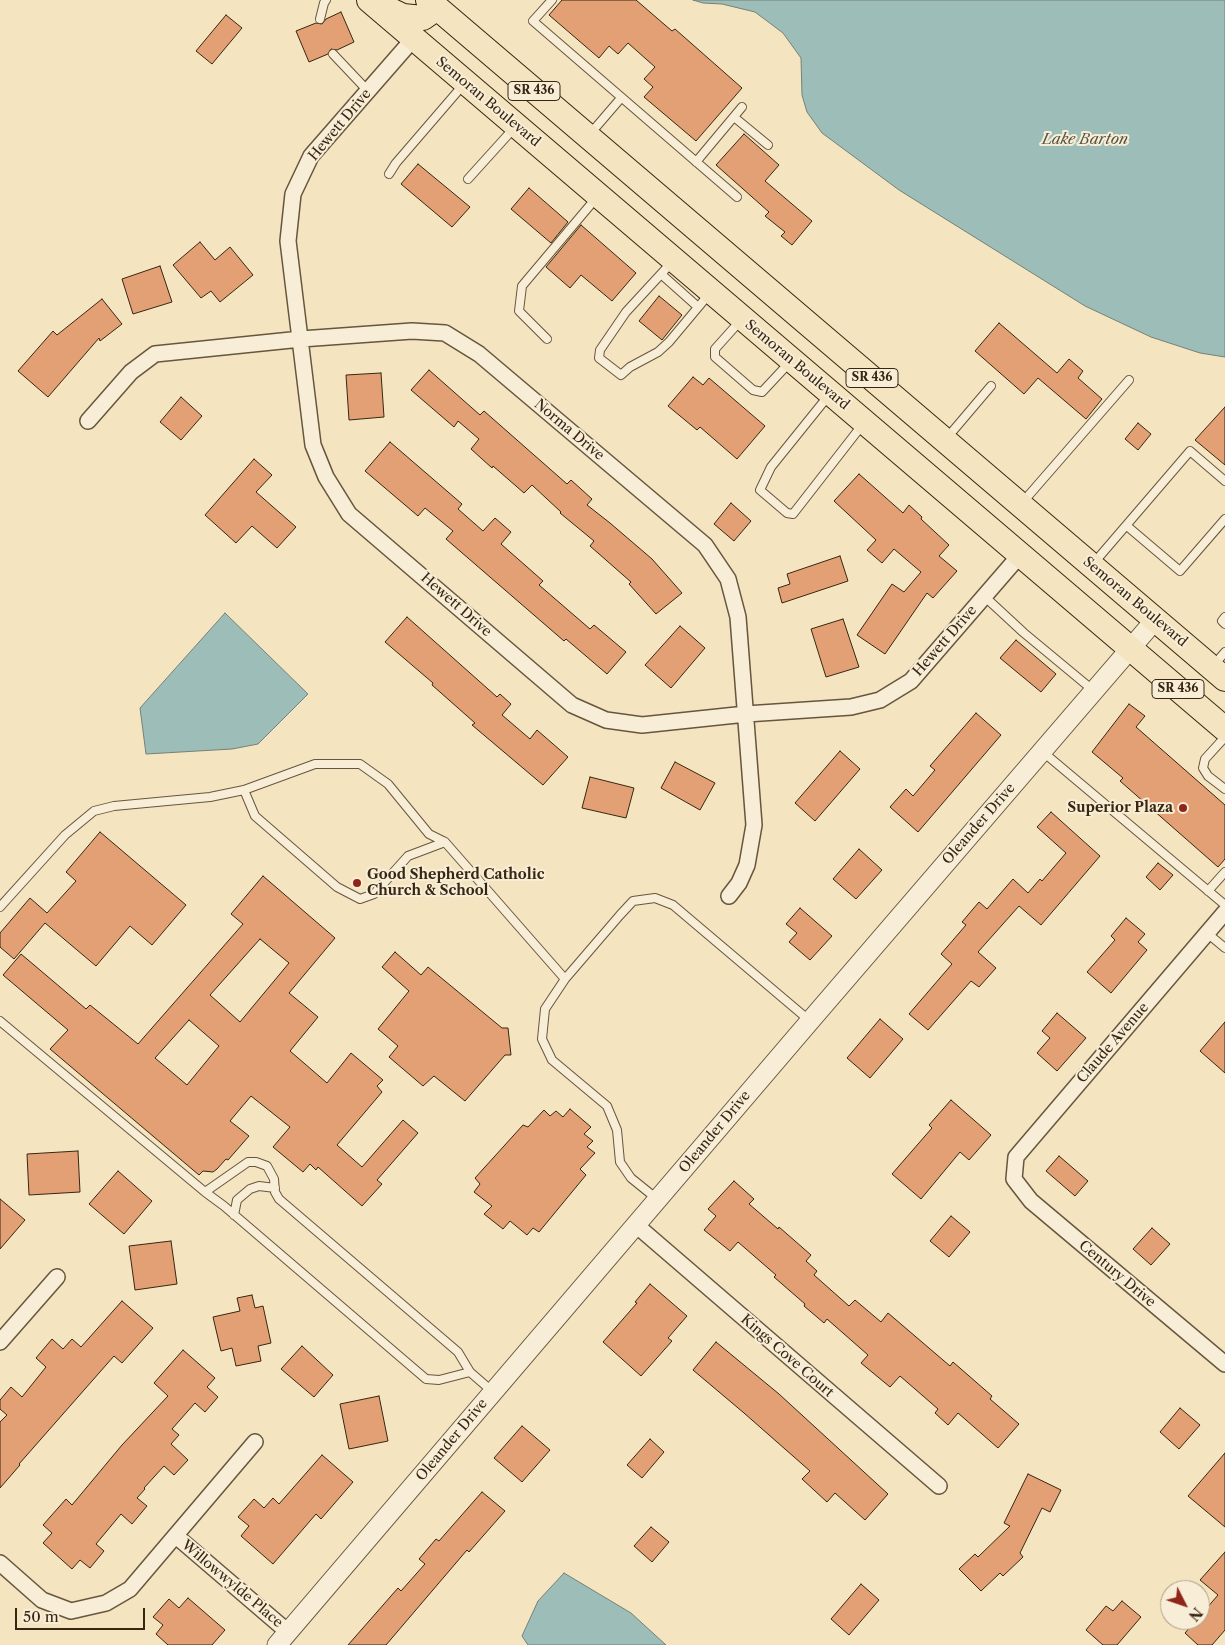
<!DOCTYPE html>
<html>
<head>
<meta charset="utf-8">
<style>
	body { margin:0 }
	#map { position:relative; width:1225px; height:1645px; overflow:hidden; background:#f4e4c0; font-family:"Libre Caslon Text",serif }
	canvas { display:block }
	.north { position:absolute; left:1160px; top:1580px; width:50px; height:50px; box-sizing:border-box; background:#f8edd6; border:1px solid #ab9d87; border-radius:50%; rotate:131deg; font-size:14px; font-weight:700; line-height:20px; text-align:center; color:#372611 }
	.north::after { content:''; display:block; margin:auto; width:18px; height:22px; background:#8f2418; clip-path:polygon(50% 0,100% 100%,50% 72%,0 100%) }
	.scale { position:absolute; left:15px; top:1608px; width:130px; height:22px; box-sizing:border-box; border:2px solid #372611; border-top:0; padding-left:6px; font-size:15px; line-height:18px; white-space:nowrap; color:#372611; -webkit-text-stroke:4px #f8edd6; paint-order:stroke }
</style>
</head>
<body>
<div id="map">
<canvas width="1225" height="1645"></canvas>
<div class="north">N</div>
<div class="scale">50 m</div>
</div>
<script>
const c = document.querySelector('canvas').getContext('2d');
c.lineJoin = 'round';
function paint(path, color) { c.fillStyle = color; c.fill(path, 'evenodd'); }
const toPath = rows => new Path2D(rows.map(r => 'M' + r).join(''));
function strokePath(path, color, width, dash) { c.strokeStyle = color; c.lineWidth = width; c.lineCap = dash ? 'butt' : 'round'; c.setLineDash(dash || []); c.stroke(path); }
function write(font, color, halo, rows, align = 'center') {
  c.font = font + ' "Libre Caslon Text",serif'; c.lineWidth = 4; c.setLineDash([]); c.textBaseline = 'middle'; c.strokeStyle = halo; c.fillStyle = color; for (const [text, x, y, turn = 0] of rows) {
    c.save(); c.translate(x, y); c.rotate((+turn || 0) * Math.PI / 180); c.textAlign = isNaN(turn) ? turn : align; if (halo) c.strokeText(text, 0, 0); c.fillText(text, 0, 0); c.restore();
  }
}
const water = toPath([
	[693,0,1225,0,1225,357,1200,353,1151,337,1085,306,899,190,822,133,807,112,802,95,801,58,783,33,755,12,722,4,703,3,693,0],
	[225,613,308,694,258,744,232,749,146,754,140,708,225,613],
	[564,1573,631,1613,666,1645,528,1645,522,1636,538,1601,564,1573]
]);
paint(water, '#9dbdb9');
strokePath(water, '#748176', 1);
const building = toPath([
	[562,0,636,0,672,31,675,29,742,88,696,141,644,97,653,87,644,79,655,67,628,43,618,54,609,46,599,58,549,15,562,0],
	[341,12,354,42,337,50,331,49,328,54,309,62,296,31,316,23,322,24,326,19,341,12],
	[226,15,242,28,212,64,196,51,226,15],
	[744,134,779,165,765,181,812,221,792,245,781,236,785,232,765,216,769,212,716,165,744,134],
	[418,164,470,207,452,227,401,184,418,164],
	[529,188,568,222,551,243,511,209,529,188],
	[581,225,636,273,612,301,581,275,570,288,546,267,581,225],
	[200,242,215,260,230,247,253,275,220,302,211,291,201,298,173,265,200,242],
	[160,266,172,302,133,314,122,279,160,266],
	[659,296,682,315,662,340,639,321,659,296],
	[102,299,122,324,100,341,99,338,48,397,18,371,53,331,57,335,102,299],
	[999,323,1057,373,1069,359,1083,371,1078,378,1102,399,1086,419,1038,378,1024,394,975,351,999,323],
	[429,370,480,415,484,411,567,484,571,480,592,499,587,505,610,523,652,559,682,593,656,614,629,584,631,582,590,546,594,541,560,513,561,512,532,485,524,493,493,466,492,468,471,449,479,439,458,421,454,427,411,390,429,370],
	[381,373,384,417,349,420,346,375,381,373],
	[693,377,703,385,709,378,765,426,737,459,700,427,697,430,668,406,693,377],
	[181,397,202,416,181,440,160,422,181,397],
	[1225,407,1225,465,1195,440,1225,407],
	[1138,423,1151,434,1138,450,1125,439,1138,423],
	[390,442,462,504,458,509,483,531,495,518,511,532,501,544,543,581,539,585,590,629,594,625,626,652,607,674,566,639,564,641,446,539,453,531,425,508,418,516,365,471,390,442],
	[254,459,272,475,256,492,296,527,277,548,252,526,236,543,205,515,254,459],
	[859,474,903,513,909,505,922,517,921,519,949,545,939,556,957,571,933,598,927,593,885,654,857,635,892,584,904,592,921,572,894,549,882,563,867,550,876,540,834,501,859,474],
	[731,503,751,521,734,541,714,524,731,503],
	[840,556,848,581,782,603,778,588,790,584,787,574,840,556],
	[407,617,497,697,500,694,511,704,502,715,530,739,537,730,568,757,543,785,472,725,475,723,432,685,433,683,385,642,407,617],
	[843,619,859,667,826,677,811,629,843,619],
	[680,626,705,648,671,688,645,665,680,626],
	[1016,640,1056,674,1041,692,1000,658,1016,640],
	[1129,704,1145,716,1136,727,1225,805,1225,859,1218,867,1120,781,1123,778,1092,752,1129,704],
	[976,713,1001,735,918,832,890,807,906,789,913,796,935,770,930,766,976,713],
	[840,751,860,769,815,821,795,803,840,751],
	[675,762,715,783,700,810,661,788,675,762],
	[590,777,634,788,626,818,582,808,590,777],
	[1051,812,1100,856,1041,925,1019,906,978,952,996,968,979,987,971,981,928,1030,909,1014,952,964,941,954,966,925,962,922,979,902,987,909,1013,879,1028,893,1040,879,1042,881,1066,853,1037,827,1051,812],
	[100,832,186,905,152,945,130,926,96,966,45,923,14,959,0,947,0,933,30,898,47,913,76,881,66,872,100,832],
	[859,849,882,870,856,899,833,879,859,849],
	[1158,863,1173,875,1160,890,1146,877,1158,863],
	[263,876,335,938,289,993,318,1017,290,1051,327,1083,351,1053,383,1080,377,1086,382,1092,337,1145,362,1167,403,1120,418,1133,377,1180,382,1184,362,1206,318,1167,316,1170,310,1164,303,1172,273,1147,290,1127,251,1096,230,1121,249,1136,228,1160,226,1159,217,1169,213,1172,203,1171,199,1175,50,1049,68,1030,3,975,21,954,86,1009,90,1005,138,1044,243,924,231,914,263,876],
	[260,939,289,963,240,1022,210,995,260,939],
	[189,1020,219,1046,187,1085,155,1058,189,1020],
	[800,908,832,936,810,960,789,942,797,933,786,924,800,908],
	[1126,918,1145,934,1138,942,1147,950,1111,993,1087,972,1115,940,1111,936,1126,918],
	[395,952,421,975,428,967,502,1028,508,1028,511,1055,505,1055,465,1101,434,1076,423,1086,389,1057,398,1046,378,1029,409,991,382,967,395,952],
	[1057,1013,1086,1038,1057,1071,1037,1053,1050,1038,1042,1031,1057,1013],
	[880,1019,903,1039,870,1078,847,1058,880,1019],
	[1225,1022,1225,1073,1200,1051,1225,1022],
	[951,1100,991,1135,969,1160,960,1152,921,1199,892,1174,932,1128,929,1125,951,1100],
	[570,1109,591,1127,584,1134,593,1141,587,1147,595,1153,580,1169,586,1175,539,1232,533,1228,527,1235,510,1221,503,1229,484,1214,492,1206,474,1192,480,1184,475,1178,523,1125,528,1127,544,1110,550,1116,556,1111,563,1117,570,1109],
	[78,1151,80,1192,29,1195,27,1154,78,1151],
	[1059,1156,1088,1181,1075,1196,1046,1171,1059,1156],
	[118,1171,152,1201,124,1234,89,1204,118,1171],
	[734,1181,754,1199,749,1204,778,1229,779,1227,811,1255,806,1261,817,1271,814,1275,849,1306,855,1300,881,1322,888,1313,950,1366,953,1362,992,1396,990,1399,1019,1424,998,1448,958,1413,948,1425,935,1413,938,1409,900,1376,890,1387,861,1363,868,1355,827,1319,824,1323,804,1306,805,1304,774,1277,776,1275,738,1242,730,1251,704,1230,716,1216,708,1209,734,1181],
	[0,1199,25,1220,0,1249,0,1199],
	[951,1216,970,1232,949,1257,930,1241,951,1216],
	[1152,1228,1170,1244,1151,1265,1133,1249,1152,1228],
	[171,1241,177,1284,135,1290,129,1246,171,1241],
	[650,1284,687,1316,668,1338,672,1341,641,1376,603,1342,637,1303,635,1302,650,1284],
	[252,1295,255,1308,263,1306,271,1343,258,1346,261,1361,236,1366,232,1348,221,1351,213,1317,240,1311,237,1298,252,1295],
	[122,1301,153,1328,122,1363,114,1356,19,1464,20,1465,0,1488,0,1422,7,1415,0,1409,0,1400,11,1387,22,1397,46,1367,36,1358,52,1339,63,1349,72,1339,81,1347,122,1301],
	[716,1342,779,1394,888,1494,865,1520,835,1493,827,1502,802,1479,810,1471,744,1413,693,1370,716,1342],
	[302,1346,333,1375,314,1397,281,1369,302,1346],
	[183,1350,215,1378,207,1387,218,1397,205,1412,195,1403,172,1429,179,1435,171,1444,188,1460,174,1475,164,1466,144,1488,145,1489,137,1498,147,1506,132,1524,121,1514,96,1544,104,1551,90,1568,80,1560,72,1569,43,1543,52,1533,43,1525,66,1499,72,1505,122,1445,168,1396,154,1383,183,1350],
	[379,1396,388,1441,349,1449,340,1404,379,1396],
	[1180,1408,1200,1425,1179,1449,1160,1432,1180,1408],
	[522,1426,550,1450,522,1482,494,1458,522,1426],
	[650,1439,664,1452,642,1478,627,1465,650,1439],
	[1225,1453,1225,1527,1188,1496,1225,1453],
	[322,1455,353,1482,321,1519,316,1514,273,1564,241,1536,249,1526,238,1517,254,1499,264,1508,273,1498,279,1504,322,1455],
	[1028,1474,1061,1490,1050,1512,1042,1508,1020,1553,1023,1557,1003,1576,1000,1573,981,1591,959,1569,975,1554,978,1557,1010,1526,1004,1523,1028,1474],
	[482,1492,505,1511,469,1552,467,1550,386,1645,348,1645,398,1588,401,1591,425,1564,419,1559,436,1539,439,1541,482,1492],
	[651,1527,669,1542,652,1562,634,1546,651,1527],
	[1225,1552,1225,1630,1212,1645,1198,1645,1185,1633,1196,1620,1200,1620,1200,1616,1218,1595,1200,1580,1225,1552],
	[861,1584,879,1600,849,1635,831,1619,861,1584],
	[188,1598,225,1630,212,1645,168,1645,156,1634,163,1625,153,1617,169,1599,179,1608,188,1598],
	[1122,1601,1141,1617,1117,1645,1103,1645,1086,1630,1106,1606,1113,1611,1122,1601]
]);
paint(building, '#e3a075');
strokePath(building, '#372611', 1);
const service = toPath([
	[552,0,533,21,737,197],
	[320,19,324,3,326,0],
	[333,54,368,91],
	[734,117,768,145],
	[590,134,621,98],
	[696,162,742,107],
	[389,174,396,163,464,84],
	[468,179,515,127],
	[673,261,626,312,600,350,599,358,621,375,630,367,658,352,669,342,710,293],
	[661,274,698,307],
	[741,320,715,349,715,357,753,390,762,392,790,362],
	[547,339,519,311,522,286,597,197],
	[829,395,771,467,760,490,787,513,793,514,863,424],
	[946,439,991,386],
	[1022,503,1129,380],
	[1127,526,1180,571,1225,519],
	[1093,564,1190,451,1225,481],
	[984,596,1024,633,1094,691],
	[1225,617,1222,621,1225,624],
	[1213,666,1225,652],
	[1225,737,1205,759,1203,768,1208,776,1225,789],
	[1043,752,1225,905],
	[244,790,255,816,337,887,360,899,374,894,408,856,445,842],
	[1208,891,1225,872],
	[0,907,65,835,94,811,114,806,210,797,244,790,315,764,360,764,388,784,429,834,445,842,565,979],
	[1207,933,1225,948],
	[0,1021,205,1192],
	[657,1199,631,1178,620,1162,617,1130,607,1106,552,1060,542,1039,545,1009,565,979,620,915,633,901,655,898,673,905,810,1021],
	[234,1215,237,1200,250,1189,259,1186,275,1188],
	[470,1372,439,1380,426,1379,224,1206,205,1192,248,1162,256,1162,267,1166,274,1179,275,1192,279,1199,458,1352,470,1372,493,1392]
]);
const minor = toPath([
	[414,38,311,156,293,194,288,241,313,445,326,477,349,514,572,705,606,720,642,725,746,714,851,707,880,700,911,681,1020,555],
	[88,421,131,372,155,354,301,339,412,331,445,333,479,354,705,545,728,579,738,617,754,825,747,865,739,883,729,896],
	[1225,912,1016,1157,1014,1179,1031,1201,1225,1364],
	[636,1225,939,1486],
	[0,1342,57,1277],
	[176,1536,288,1632],
	[0,1563,42,1600,71,1611,106,1603,130,1589,255,1442]
]);
const tertiary = toPath([
	[277,1645,810,1021,1155,620]
]);
const primary = toPath([
	[369,0,1225,729],
	[428,0,1225,679],
	[384,7,403,16,423,18,437,8]
]);
strokePath(service, '#66563d', 10);
strokePath(minor, '#66563d', 18);
strokePath(tertiary, '#66563d', 21);
strokePath(primary, '#372611', 26);
strokePath(service, '#f8edd6', 8);
strokePath(minor, '#f8edd6', 15);
strokePath(tertiary, '#f8edd6', 19);
strokePath(primary, '#f4e4c0', 24);
for (const [x, y, r, color] of [
	[1183,808,5,"#8f2418"],
	[357,883,5,"#8f2418"]
]) { const dot = new Path2D(); dot.arc(x, y, r, 0, 2 * Math.PI); c.fillStyle = color; c.fill(dot); strokePath(dot, '#f8edd6', 2); }
for (const [x, y, w] of [
	[534,91,52],
	[872,378,52],
	[1178,689,52]
]) { const box = new Path2D(); box.roundRect(x - w / 2, y - 9.5, w, 19, 4); c.fillStyle = '#f8edd6'; c.fill(box); strokePath(box, '#372611', 1); }
write('bold 12px', '#372611', null, [
	["SR 436",534,91],
	["SR 436",872,378],
	["SR 436",1178,689]
]);
write('14px', '#372611', '#f8edd6', [
	["Semoran Boulevard",488,102,40],
	["Hewett Drive",340,125,-50],
	["Semoran Boulevard",797,365,40],
	["Norma Drive",569,430,40],
	["Semoran Boulevard",1135,602,40],
	["Hewett Drive",456,605,41],
	["Hewett Drive",945,641,-49],
	["Oleander Drive",979,824,-49],
	["Claude Avenue",1113,1043,-49],
	["Oleander Drive",715,1132,-50],
	["Century Drive",1117,1274,40],
	["Kings Cove Court",787,1356,41],
	["Oleander Drive",452,1440,-50],
	["Willowwylde Place",232,1584,40]
]);
write('bold 14px', '#372611', '#f8edd6', [
	["Superior Plaza",1173,808],
	["Good Shepherd Catholic",367,875,"left"],
	["Church & School",367,891,"left"]
], 'right');
write('italic 15px', '#565343', '#f8edd6', [
	["Lake Barton",1085,140]
]);
</script>
</body>
</html>
